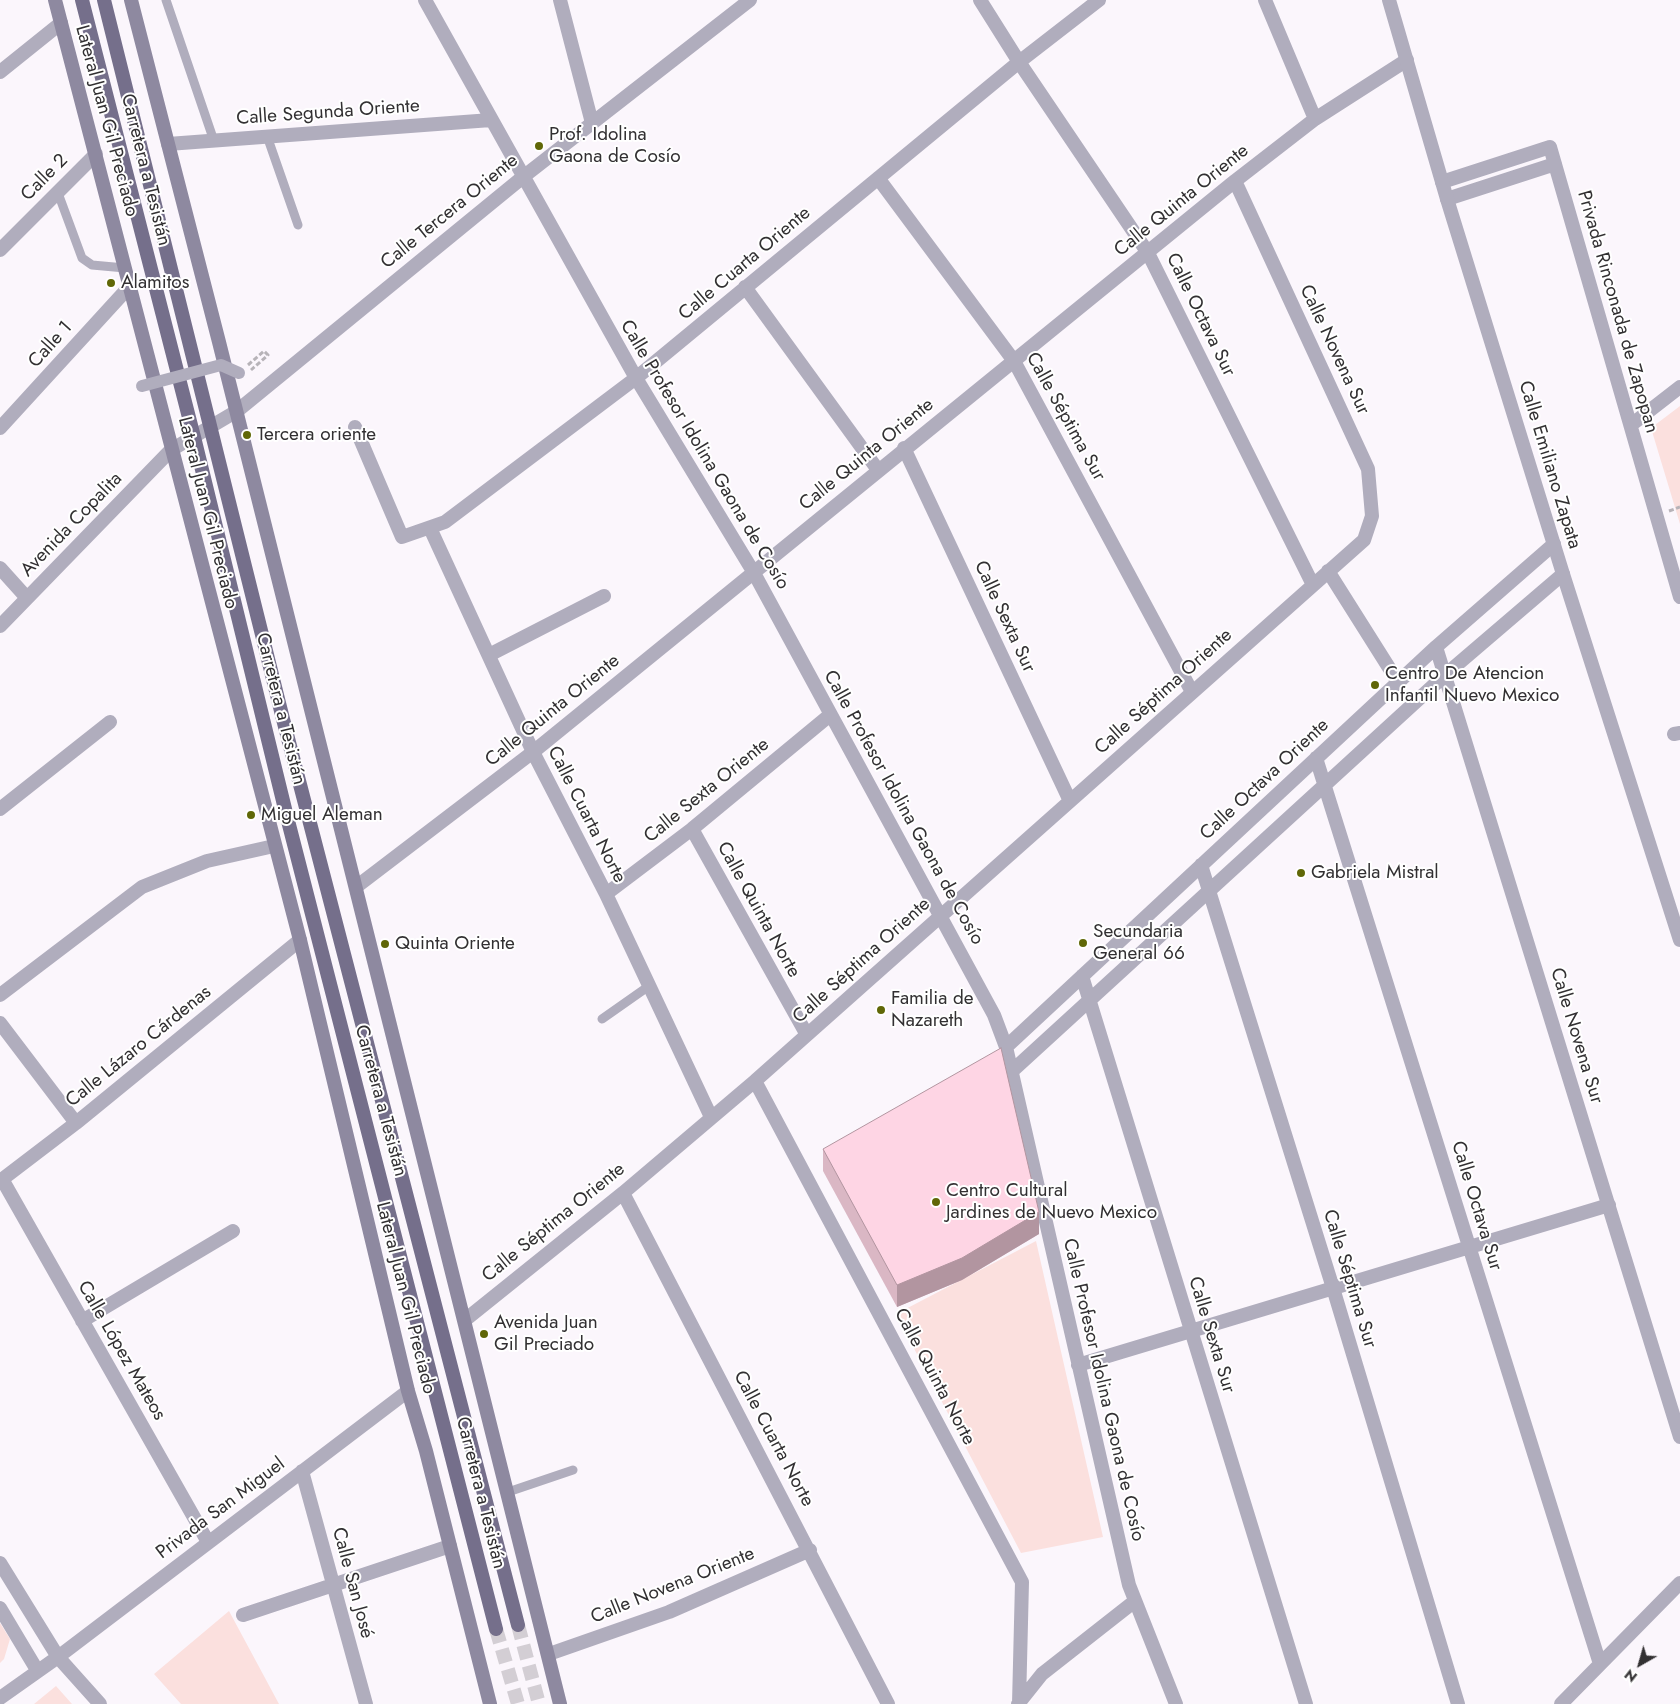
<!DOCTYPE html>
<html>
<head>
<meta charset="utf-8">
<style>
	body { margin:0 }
	#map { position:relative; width:1680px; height:1704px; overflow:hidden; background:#fbf6fc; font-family:Jost,sans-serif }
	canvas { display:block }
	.north { position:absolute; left:1615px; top:1639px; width:50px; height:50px; -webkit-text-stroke:4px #fff; paint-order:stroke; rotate:218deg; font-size:14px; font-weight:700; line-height:20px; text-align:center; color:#323032 }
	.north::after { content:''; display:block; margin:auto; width:18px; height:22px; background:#323032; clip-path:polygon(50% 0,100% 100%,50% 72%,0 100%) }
</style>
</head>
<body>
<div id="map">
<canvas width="1680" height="1704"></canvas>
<div class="north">N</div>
</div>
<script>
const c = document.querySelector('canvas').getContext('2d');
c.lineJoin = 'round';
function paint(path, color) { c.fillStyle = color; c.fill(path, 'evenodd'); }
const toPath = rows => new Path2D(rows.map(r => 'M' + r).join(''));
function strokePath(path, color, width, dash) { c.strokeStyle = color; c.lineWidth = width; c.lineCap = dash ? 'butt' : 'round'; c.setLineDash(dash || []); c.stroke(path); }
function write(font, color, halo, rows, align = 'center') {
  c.font = font + ' Jost,sans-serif'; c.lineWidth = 4; c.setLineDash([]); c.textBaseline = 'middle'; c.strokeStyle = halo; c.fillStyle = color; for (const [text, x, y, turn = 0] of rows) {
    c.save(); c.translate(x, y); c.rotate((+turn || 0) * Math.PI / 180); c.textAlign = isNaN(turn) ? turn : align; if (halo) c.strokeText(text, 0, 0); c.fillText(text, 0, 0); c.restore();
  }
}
paint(toPath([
	[1680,406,1680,524,1651,428],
	[1036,1241,1103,1537,1021,1553,896,1314],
	[229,1611,279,1704,181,1704,154,1674],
	[0,1623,10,1639,4,1659,0,1663],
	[56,1686,72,1704,34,1704]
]), '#fbe0de');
strokePath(toPath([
	[518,1625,539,1704],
	[496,1629,518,1704]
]), '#d3ced4', 14, [14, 7]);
strokePath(toPath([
	[248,365,264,351,268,355,251,370],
	[1669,511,1680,507]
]), '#b7b3b8', 3, [5, 2.5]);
strokePath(toPath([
	[166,0,214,141],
	[267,136,298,225],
	[58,193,82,258,92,265,125,268],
	[602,1019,649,986],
	[508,1492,573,1470]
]), '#b0adbd', 9);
strokePath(toPath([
	[425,0,636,378,754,573,994,1015,1006,1047,1129,1585,1176,1704],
	[560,0,592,123],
	[980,0,1019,62,1148,253,1313,585],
	[1265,0,1315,119],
	[0,72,61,23],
	[168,144,491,120],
	[878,178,1014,361,1192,692],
	[1442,182,1550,147,1680,597],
	[1447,199,1555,164],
	[0,250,96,154],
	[745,287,878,470],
	[1631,425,1680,387],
	[355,427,402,537,445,522,636,378,1019,62,1099,0],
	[0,428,129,287],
	[904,448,1070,801],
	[430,528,533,752,606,894,711,1117],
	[0,568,27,598],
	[1328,571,1398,682],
	[0,626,171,450,237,411,523,177,750,0],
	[1436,647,1680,1437],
	[489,655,604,596],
	[1674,734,1680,733],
	[1316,758,1600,1664],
	[0,809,110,722],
	[692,829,807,1035],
	[1201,865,1333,1288,1458,1704],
	[356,887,533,752,1235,181,1315,119,1407,60],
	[606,894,692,829,830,715],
	[1082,976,1306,1704],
	[0,995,142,887,207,861,274,846],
	[0,1023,76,1123],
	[1006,1047,1436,647,1554,544],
	[1011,1072,1445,675,1563,574],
	[755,1081,1022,1582,1019,1704],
	[2,1179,208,1542],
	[0,1181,76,1123,300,940],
	[623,1193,888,1704],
	[465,1320,623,1193,755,1081,1364,540,1372,516,1368,469,1235,181],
	[82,1321,233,1231],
	[1078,1365,1609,1205],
	[302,1471,366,1704],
	[0,1563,58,1657,100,1704],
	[0,1608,37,1670],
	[243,1615,450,1546],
	[549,1654,669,1612,810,1550],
	[0,1698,58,1657,408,1391],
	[1018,1704,1042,1674,1135,1601],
	[1561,1704,1680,1583]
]), '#b0adbd', 14);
strokePath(toPath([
	[1389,0,1447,199,1563,574,1680,940]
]), '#b0adbd', 14);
strokePath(toPath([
	[55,0,300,940,408,1391,426,1451,490,1704],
	[131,0,219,342,560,1704]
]), '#8e89a0', 14);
strokePath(toPath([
	[82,0,194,437,286,813,496,1629],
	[104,0,283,719,518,1625]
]), '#756f8b', 14);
strokePath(toPath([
	[142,386,221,365,239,373]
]), '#b0adbd', 12);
paint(toPath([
	[823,1149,1039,1234,962,1280,897,1307,823,1171]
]), '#dab7c4');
paint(toPath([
	[1039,1212,1039,1234,962,1280,897,1307,897,1285]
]), '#b295a0');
const building = toPath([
	[1001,1048,1039,1212,962,1258,897,1285,823,1149,1001,1048]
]);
paint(building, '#fed5e4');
strokePath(building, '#b295a0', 1);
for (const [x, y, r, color] of [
	[539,146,5,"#606707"],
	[111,283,5,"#606707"],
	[247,435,5,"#606707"],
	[1375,685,5,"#606707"],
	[251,815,5,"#606707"],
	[1301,873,5,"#606707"],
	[1083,943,5,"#606707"],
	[385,944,5,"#606707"],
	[881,1010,5,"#606707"],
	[936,1202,5,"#606707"],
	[484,1334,5,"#606707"]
]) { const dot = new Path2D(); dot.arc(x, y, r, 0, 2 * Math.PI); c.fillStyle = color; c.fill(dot); strokePath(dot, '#fff', 2); }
write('19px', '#323032', '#fff', [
	["Calle Segunda Oriente",328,113,-4],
	["Lateral Juan Gil Preciado",106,121,75],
	["Carretera a Tesistán",145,170,76],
	["Calle 2",45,178,-45],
	["Calle Quinta Oriente",1182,201,-39],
	["Calle Tercera Oriente",450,212,-39],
	["Calle Cuarta Oriente",745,264,-40],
	["Privada Rinconada de Zapopan",1617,312,74],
	["Calle Octava Sur",1200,315,64],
	["Calle 1",51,345,-48],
	["Calle Novena Sur",1334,350,65],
	["Calle Séptima Sur",1065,417,61],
	["Calle Profesor Idolina Gaona de Cosío",704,455,59],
	["Calle Quinta Oriente",867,455,-39],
	["Calle Emiliano Zapata",1549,465,73],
	["Lateral Juan Gil Preciado",207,513,76],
	["Avenida Copalita",72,525,-46],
	["Calle Sexta Sur",1004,617,65],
	["Calle Séptima Oriente",1164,692,-42],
	["Carretera a Tesistán",280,709,76],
	["Calle Quinta Oriente",553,711,-39],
	["Calle Octava Oriente",1265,780,-43],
	["Calle Sexta Oriente",707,791,-39],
	["Calle Profesor Idolina Gaona de Cosío",903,808,61],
	["Calle Cuarta Norte",586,815,63],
	["Calle Quinta Norte",758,910,61],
	["Calle Séptima Oriente",862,961,-42],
	["Calle Novena Sur",1576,1036,73],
	["Calle Lázaro Cárdenas",139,1047,-39],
	["Carretera a Tesistán",380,1101,75],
	["Calle Octava Sur",1476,1206,73],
	["Calle Séptima Oriente",554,1223,-39],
	["Calle Séptima Sur",1349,1279,73],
	["Lateral Juan Gil Preciado",405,1298,76],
	["Calle Sexta Sur",1211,1335,73],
	["Calle López Mateos",121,1351,60],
	["Calle Quinta Norte",934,1377,62],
	["Calle Profesor Idolina Gaona de Cosío",1103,1390,77],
	["Calle Cuarta Norte",773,1439,62],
	["Carretera a Tesistán",480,1493,76],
	["Privada San Miguel",221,1509,-37],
	["Calle San José",352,1583,75],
	["Calle Novena Oriente",673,1586,-22]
]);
write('19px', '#323032', '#fff', [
	["Prof. Idolina",549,135],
	["Gaona de Cosío",549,157],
	["Alamitos",121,283],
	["Tercera oriente",257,435],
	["Centro De Atencion",1385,674],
	["Infantil Nuevo Mexico",1385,696],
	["Miguel Aleman",261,815],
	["Gabriela Mistral",1311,873],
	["Secundaria",1093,932],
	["General 66",1093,954],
	["Quinta Oriente",395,944],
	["Familia de",891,999],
	["Nazareth",891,1021],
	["Centro Cultural",946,1191],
	["Jardines de Nuevo Mexico",946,1213],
	["Avenida Juan",494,1323],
	["Gil Preciado",494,1345]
], 'left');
</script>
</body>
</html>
